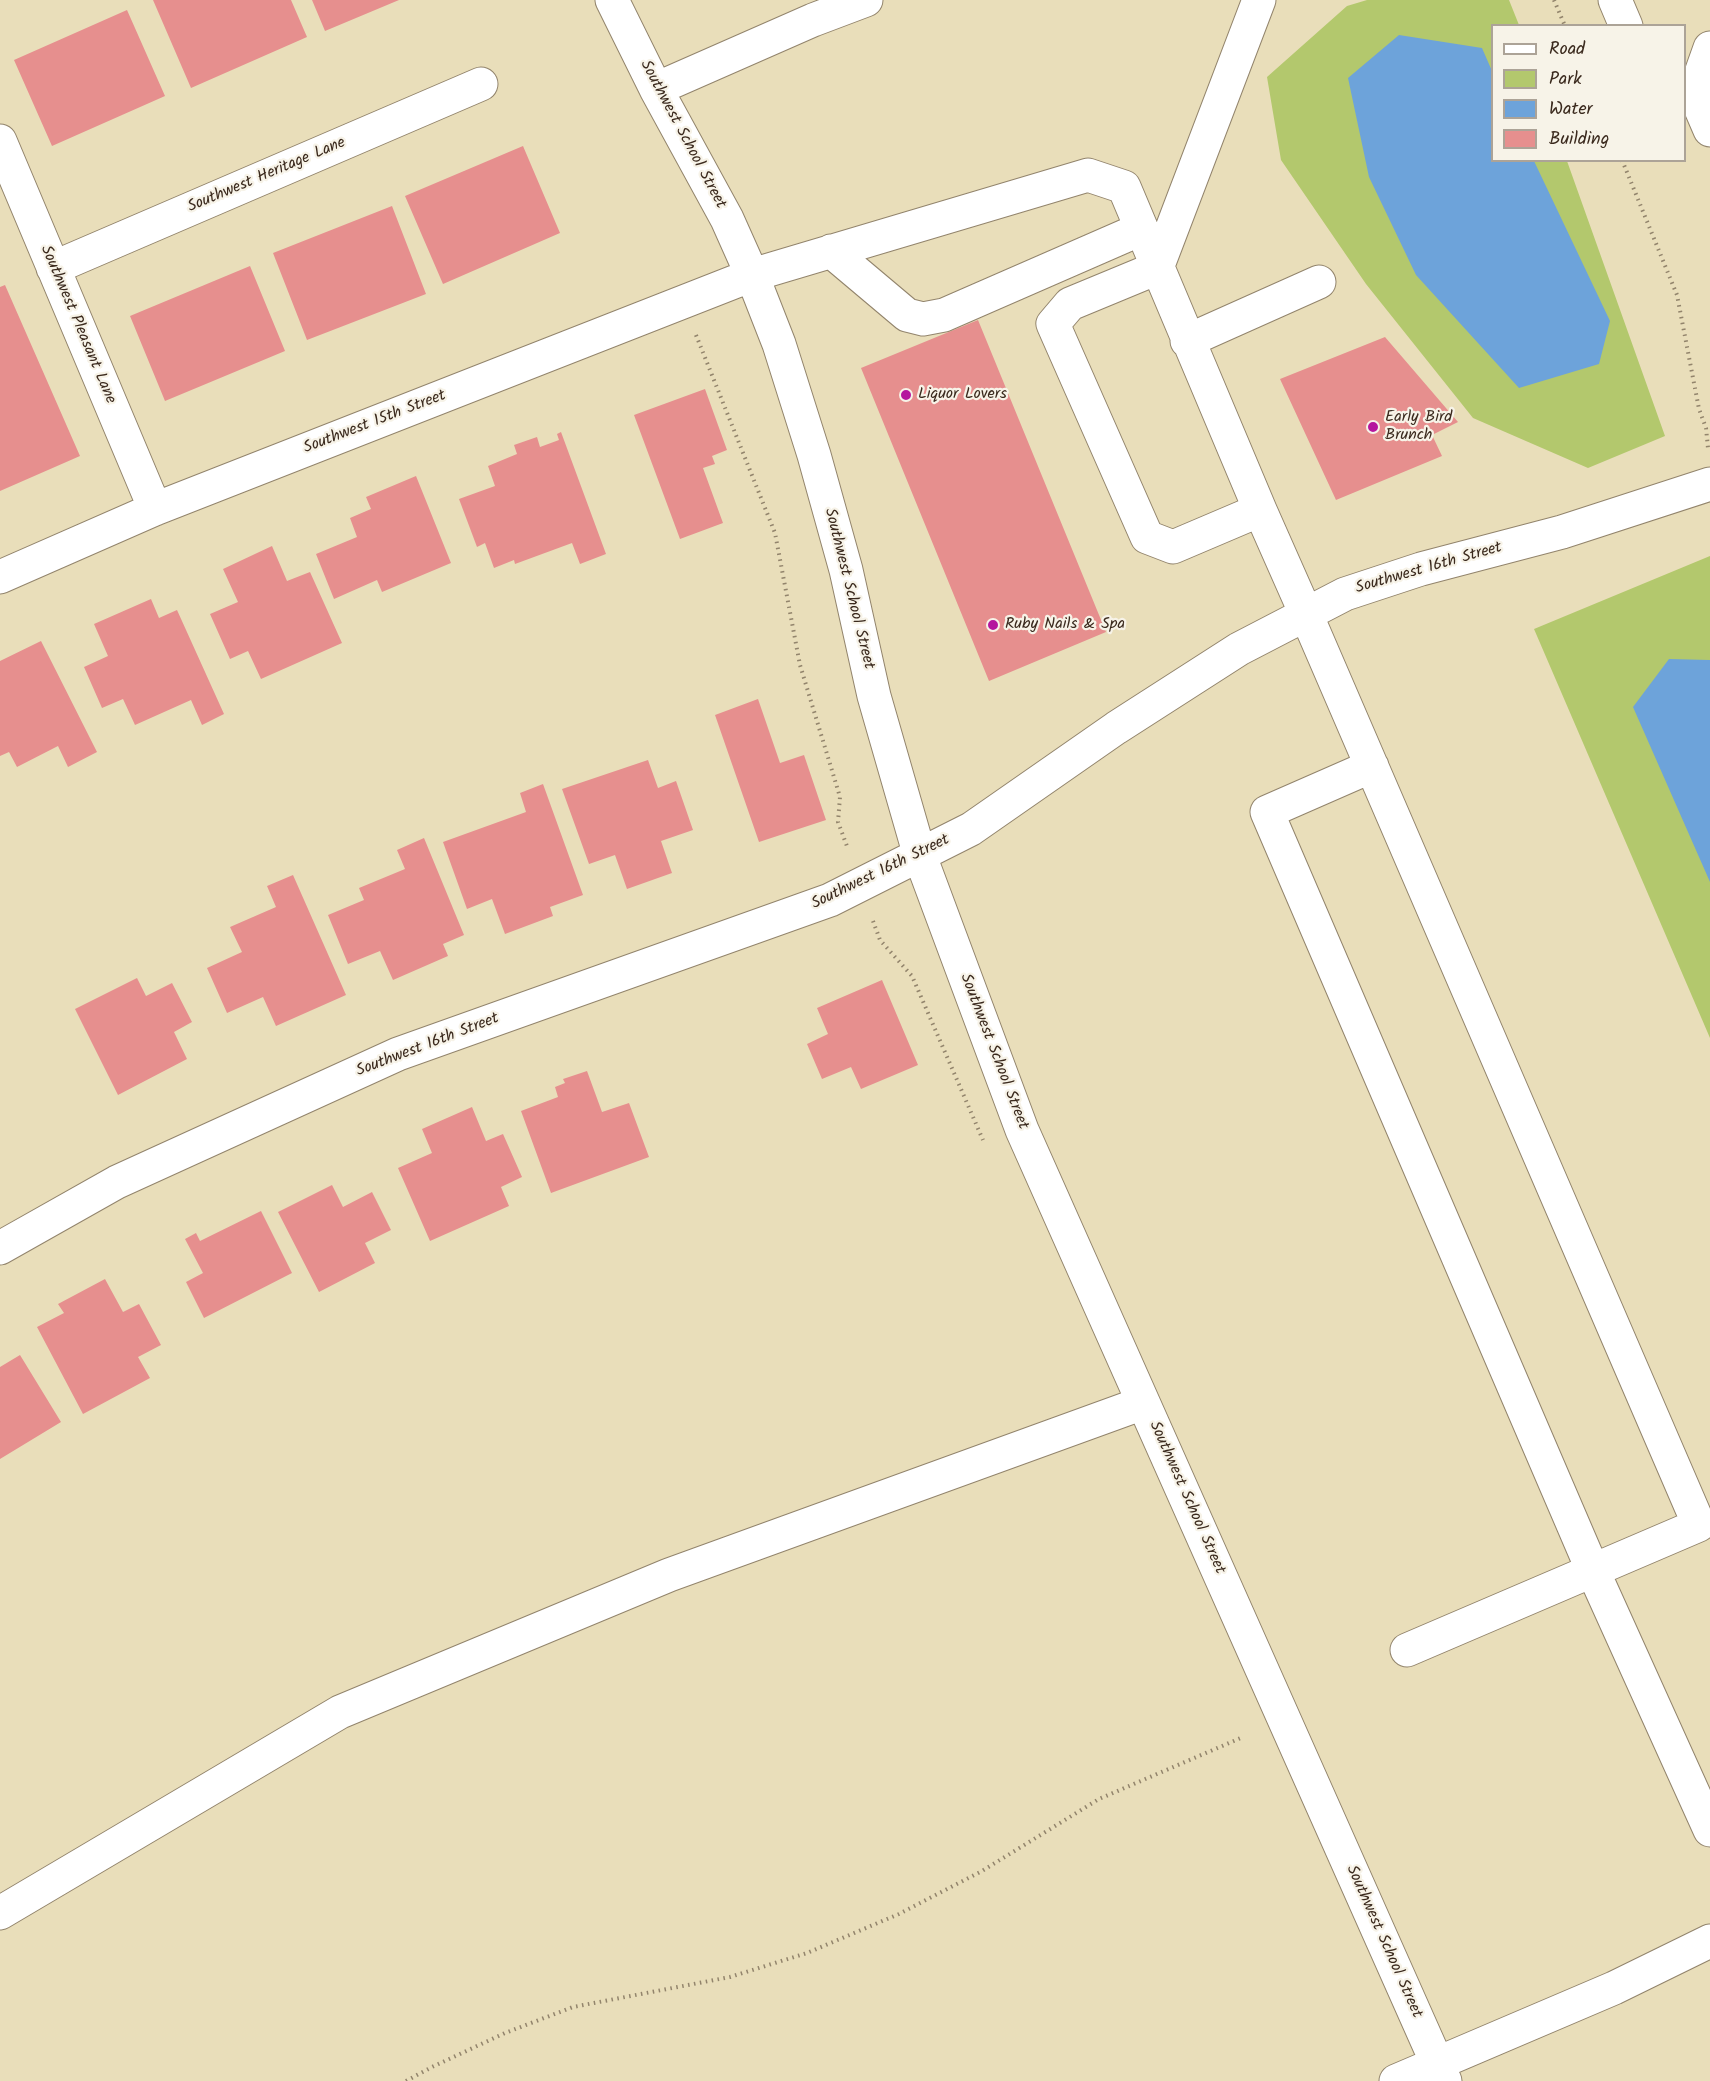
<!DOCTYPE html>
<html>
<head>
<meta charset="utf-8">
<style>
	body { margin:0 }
	#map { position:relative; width:1710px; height:2081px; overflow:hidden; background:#e9deba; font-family:Kalam,sans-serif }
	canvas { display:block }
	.legend { position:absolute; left:1491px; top:24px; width:195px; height:138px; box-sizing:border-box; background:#f7f3e8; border:2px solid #aca397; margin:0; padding:8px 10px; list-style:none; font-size:18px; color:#3b2a1e }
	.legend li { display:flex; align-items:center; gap:12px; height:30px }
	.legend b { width:30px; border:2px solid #aca397 }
</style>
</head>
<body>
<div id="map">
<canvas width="1710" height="2081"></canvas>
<ul class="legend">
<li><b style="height:8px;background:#fff"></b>Road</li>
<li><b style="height:16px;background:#b3c86d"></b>Park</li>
<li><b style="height:16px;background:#6da3da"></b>Water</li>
<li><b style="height:16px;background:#e68f8e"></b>Building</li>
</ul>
</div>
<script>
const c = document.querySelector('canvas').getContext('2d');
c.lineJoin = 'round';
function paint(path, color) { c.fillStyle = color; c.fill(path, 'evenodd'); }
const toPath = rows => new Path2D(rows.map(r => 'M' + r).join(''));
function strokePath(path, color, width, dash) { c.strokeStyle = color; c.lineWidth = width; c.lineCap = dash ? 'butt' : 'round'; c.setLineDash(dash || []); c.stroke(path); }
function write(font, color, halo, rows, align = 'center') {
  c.font = font + ' Kalam,sans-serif'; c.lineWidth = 4.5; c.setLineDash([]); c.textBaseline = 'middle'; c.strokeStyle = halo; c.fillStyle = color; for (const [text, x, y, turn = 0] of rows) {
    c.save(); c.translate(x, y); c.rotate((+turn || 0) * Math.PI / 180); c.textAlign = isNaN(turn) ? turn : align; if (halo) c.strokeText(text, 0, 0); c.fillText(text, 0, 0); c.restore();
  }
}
paint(toPath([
	[1367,0,1509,0,1519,25,1492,26,1492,160,1567,161,1665,436,1588,468,1473,418,1366,284,1281,160,1267,77,1347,6],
	[1710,556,1710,1038,1534,629]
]), '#b3c86d');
paint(toPath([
	[1399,35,1482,48,1492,71,1492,160,1534,161,1610,321,1599,364,1519,388,1416,275,1369,177,1348,78],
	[1669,659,1710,660,1710,882,1633,707]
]), '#6da3da');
paint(toPath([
	[153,0,291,0,307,37,191,88],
	[312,0,399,0,325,31],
	[127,10,165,96,52,146,14,60],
	[523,146,560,233,443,284,405,196],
	[392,206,426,294,307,340,273,253],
	[250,266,285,351,165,401,130,316],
	[5,285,80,456,0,491,0,287],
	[978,320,1106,632,989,681,861,368],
	[1385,337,1458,422,1432,435,1442,456,1336,500,1280,379],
	[705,389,727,450,712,456,715,464,703,468,723,523,680,539,634,415],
	[561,432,606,554,580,564,572,543,515,564,514,560,494,568,485,543,477,547,459,499,495,486,488,466,517,454,514,445,537,437,540,447,559,440,557,434],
	[416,476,451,563,382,592,377,580,334,599,316,554,357,537,350,518,371,509,366,497],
	[272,546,287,581,310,572,342,643,261,679,248,651,230,659,210,614,238,602,223,569],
	[151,599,159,618,177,610,224,714,202,725,191,700,135,725,123,699,102,708,84,667,108,656,94,624],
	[41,641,97,752,68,767,58,746,17,767,9,752,0,756,0,661],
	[758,699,780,763,804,755,826,820,759,842,715,715],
	[648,760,658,788,676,781,693,830,661,841,672,873,627,889,615,855,589,864,562,789],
	[543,784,583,895,550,907,553,916,505,934,492,899,467,909,443,842,526,812,520,793],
	[424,838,464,935,443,944,448,956,393,980,380,951,348,964,328,915,364,900,359,888,405,869,397,850],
	[293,875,346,995,276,1026,263,997,227,1013,207,968,242,952,230,927,276,907,267,886],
	[137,978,146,996,172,983,192,1022,174,1032,187,1059,118,1095,75,1009],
	[882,980,918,1065,861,1089,851,1067,822,1079,807,1044,828,1034,817,1008],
	[587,1071,602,1112,629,1103,649,1157,551,1193,521,1111,558,1097,555,1087,565,1083,563,1079],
	[472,1107,486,1141,503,1134,522,1177,501,1187,509,1206,430,1241,398,1168,432,1153,422,1129],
	[332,1185,343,1207,372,1192,391,1230,365,1243,375,1263,319,1292,278,1212],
	[261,1211,292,1273,204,1318,186,1282,203,1273,185,1239,196,1233,200,1241],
	[105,1279,123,1312,139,1304,161,1345,138,1357,150,1378,83,1414,37,1327,64,1313,58,1304],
	[20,1355,61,1422,0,1459,0,1367]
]), '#e68f8e');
const minor = toPath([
	[612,0,656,89,727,219,752,275,779,344,814,455,846,570,874,696,920,856,1022,1130,1445,2081],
	[1259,0,1157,268,1070,304,1053,324,1147,537,1173,547,1260,510,1306,614,1699,1525,1407,1650],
	[656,89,813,20,866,0],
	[0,141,155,509],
	[831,251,907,315,923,319,944,315,1141,229],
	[53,268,481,84],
	[1187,341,1319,282],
	[0,577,155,509,752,275,1088,175,1124,187,1260,510],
	[1372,766,1267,812,1593,1571,1710,1830],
	[0,1248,117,1182,398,1054,830,900,971,829,1116,728,1239,649,1345,594,1421,569,1562,532,1710,484],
	[0,1913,340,1712,669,1575,1143,1403],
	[1396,2081,1614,1988,1710,1941]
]);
const major = toPath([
	[1615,0,1626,26],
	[1684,85,1694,93,1710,130],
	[1694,93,1710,48]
]);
strokePath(minor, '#92846c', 35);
strokePath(major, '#92846c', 35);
strokePath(toPath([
	[1554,0,1565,26],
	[1622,160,1677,295,1699,409,1706,428,1708,448],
	[696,335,775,533,800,665,840,797,838,822,848,849],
	[873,921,880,940,912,976,983,1140],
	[406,2081,432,2067,505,2033,573,2007,730,1977,807,1953,899,1914,982,1871,1099,1799,1243,1737]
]), '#92846c', 4, [1.5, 4.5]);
strokePath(minor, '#fff', 33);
strokePath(major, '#fff', 33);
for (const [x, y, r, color] of [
	[906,395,6,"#b5179e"],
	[1373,427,6,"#b5179e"],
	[993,625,6,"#b5179e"]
]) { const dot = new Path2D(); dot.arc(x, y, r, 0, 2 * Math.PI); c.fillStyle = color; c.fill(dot); strokePath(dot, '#f7f3e8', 2); }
write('16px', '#3b2a1e', '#f7f3e8', [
	["Southwest School Street",682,135,62],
	["Southwest Heritage Lane",267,176,-23],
	["Southwest Pleasant Lane",77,325,67],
	["Southwest 15th Street",375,423,-21],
	["Southwest 16th Street",1429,569,-16],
	["Southwest School Street",848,589,76],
	["Southwest 16th Street",881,873,-26],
	["Southwest 16th Street",428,1046,-21],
	["Southwest School Street",993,1052,69],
	["Southwest School Street",1186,1498,66],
	["Southwest School Street",1383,1942,66]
]);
write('16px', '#3b2a1e', '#f7f3e8', [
	["Liquor Lovers",918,395],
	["Early Bird",1385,418],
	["Brunch",1385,436],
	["Ruby Nails & Spa",1005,625]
], 'left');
</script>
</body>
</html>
